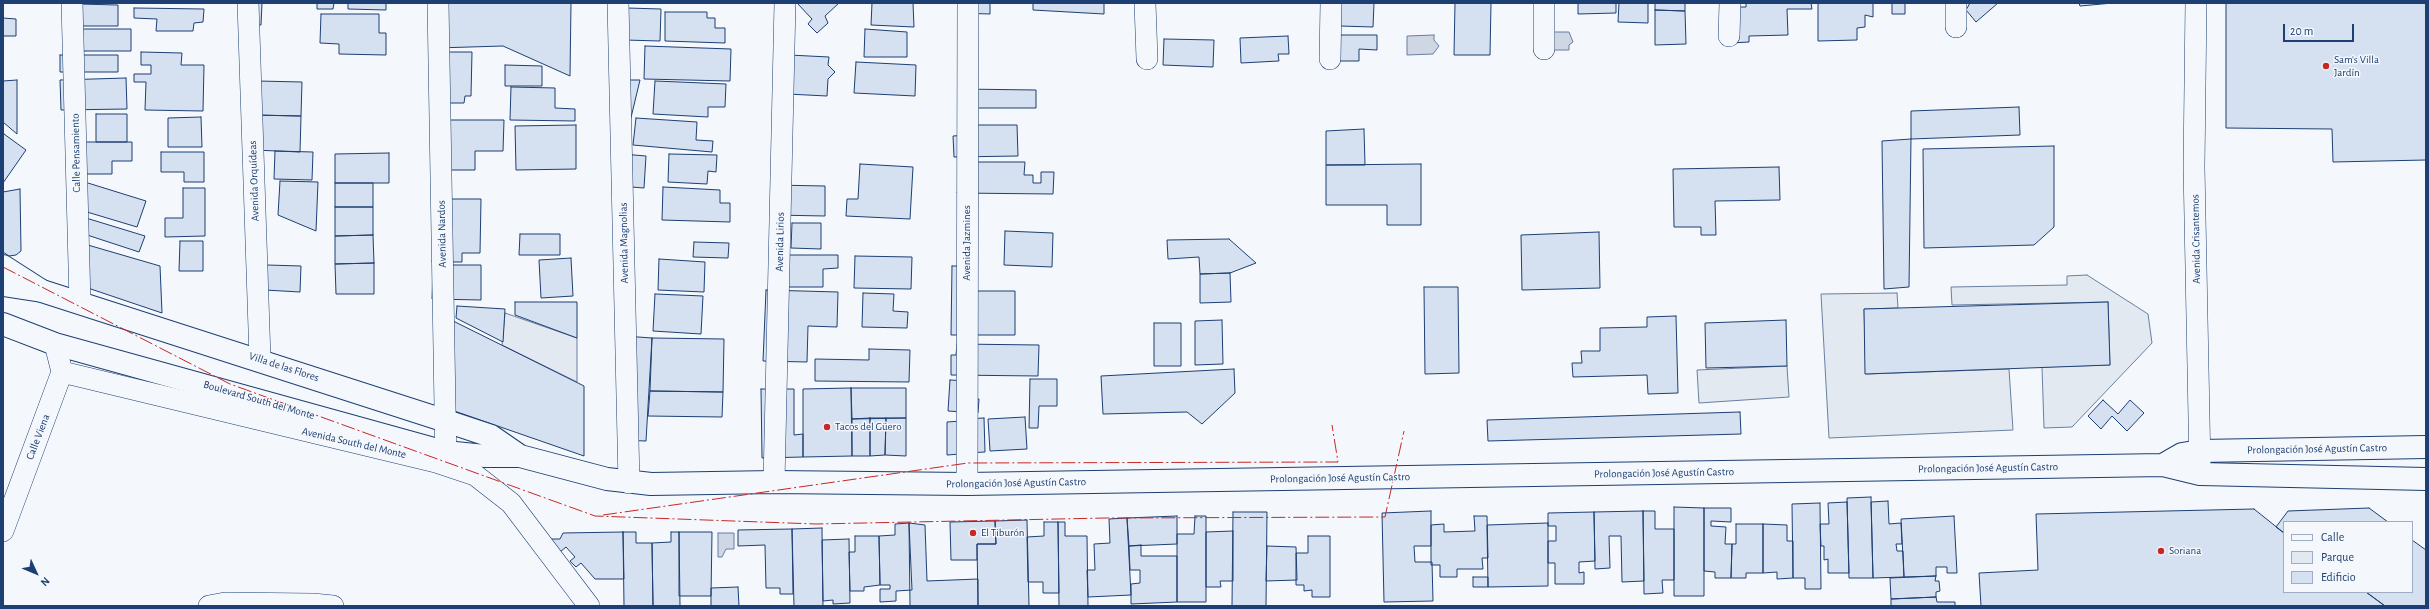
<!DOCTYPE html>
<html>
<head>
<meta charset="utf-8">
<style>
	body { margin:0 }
	#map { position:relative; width:2429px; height:609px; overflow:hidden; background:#f4f7fb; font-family:"Alegreya Sans",sans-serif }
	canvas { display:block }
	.frame { position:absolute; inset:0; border:4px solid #1d3f73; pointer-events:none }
	.legend { position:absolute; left:2283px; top:521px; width:130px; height:72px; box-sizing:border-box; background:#f4f7fb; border:1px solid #9eadc5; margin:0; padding:5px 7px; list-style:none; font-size:12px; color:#1d3f73 }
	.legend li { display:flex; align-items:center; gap:8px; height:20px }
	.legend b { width:20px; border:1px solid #9eadc5 }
	.north { position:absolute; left:16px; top:553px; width:40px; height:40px; -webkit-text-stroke:3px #f4f7fb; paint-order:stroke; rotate:134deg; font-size:11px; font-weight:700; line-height:16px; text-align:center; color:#1d3f73 }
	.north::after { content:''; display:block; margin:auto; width:14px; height:18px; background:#1d3f73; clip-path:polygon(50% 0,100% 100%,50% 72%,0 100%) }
	.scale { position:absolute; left:2283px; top:24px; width:71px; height:18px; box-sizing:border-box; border:2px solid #1d3f73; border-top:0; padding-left:5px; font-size:12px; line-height:14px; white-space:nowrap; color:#1d3f73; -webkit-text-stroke:3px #f4f7fb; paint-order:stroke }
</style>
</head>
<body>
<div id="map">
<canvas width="2429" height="609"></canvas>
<div class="frame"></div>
<ul class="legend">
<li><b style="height:5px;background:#f4f7fb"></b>Calle</li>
<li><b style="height:11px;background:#e3e9f0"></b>Parque</li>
<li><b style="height:11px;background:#d5e0f0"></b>Edificio</li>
</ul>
<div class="north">N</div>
<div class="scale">20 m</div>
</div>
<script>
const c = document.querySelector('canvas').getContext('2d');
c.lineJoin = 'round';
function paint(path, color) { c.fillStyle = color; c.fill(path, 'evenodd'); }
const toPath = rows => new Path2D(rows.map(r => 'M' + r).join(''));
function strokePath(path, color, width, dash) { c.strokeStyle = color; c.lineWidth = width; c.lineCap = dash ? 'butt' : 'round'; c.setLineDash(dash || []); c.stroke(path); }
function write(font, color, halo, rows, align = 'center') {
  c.font = font + ' "Alegreya Sans",sans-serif'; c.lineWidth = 3; c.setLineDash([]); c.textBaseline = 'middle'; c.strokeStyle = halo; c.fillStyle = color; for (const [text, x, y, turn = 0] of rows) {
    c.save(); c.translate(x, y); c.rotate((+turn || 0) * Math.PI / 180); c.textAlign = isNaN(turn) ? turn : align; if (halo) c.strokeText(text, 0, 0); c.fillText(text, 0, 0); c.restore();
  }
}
const green = toPath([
	[2087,275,2148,314,2152,343,2072,427,2044,428,2042,367,2110,365,2108,302,1952,305,1951,287,2067,285,2067,276,2087,275],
	[1897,293,1898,308,1864,309,1866,374,2009,369,2013,430,1829,438,1821,294,1897,293],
	[505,313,577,338,577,382,502,345,505,313],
	[1787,366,1789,397,1699,403,1697,370,1787,366]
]);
paint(green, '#e3e9f0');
strokePath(green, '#687fa3', 1);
const water = toPath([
	[1543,32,1569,32,1573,42,1569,45,1569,50,1542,50,1543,32],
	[1434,35,1434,40,1439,46,1433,54,1407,55,1407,36,1434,35],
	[718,533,734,533,734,549,726,549,722,557,718,557,718,533]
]);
paint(water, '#cfd7e4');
strokePath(water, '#687fa3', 1);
const building = toPath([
	[245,3,262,3,261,25,244,24,245,3],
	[317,3,334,3,333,9,317,9,317,3],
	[348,3,386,3,386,10,348,9,348,3],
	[434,3,571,3,570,76,503,46,436,48,434,3],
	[797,3,839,3,825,16,828,23,817,33,808,24,812,19,797,3],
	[872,3,913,3,914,27,871,25,872,3],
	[959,3,990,3,990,14,958,13,959,3],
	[1033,3,1104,3,1104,14,1033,10,1033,3],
	[1341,3,1374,3,1373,27,1340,26,1341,3],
	[1455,3,1491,3,1490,55,1454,55,1455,3],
	[1578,3,1616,3,1616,13,1578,14,1578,3],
	[1619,3,1648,3,1648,23,1618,22,1619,3],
	[1655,3,1685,3,1685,11,1655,10,1655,3],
	[1746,3,1811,3,1812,9,1787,9,1788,35,1749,36,1749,42,1731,43,1738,7,1746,7,1746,3],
	[1818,3,1873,3,1873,17,1865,15,1865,27,1857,28,1857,40,1818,41,1818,3],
	[1892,3,1905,3,1905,14,1892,14,1892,3],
	[1970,3,1998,3,1976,22,1966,10,1970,3],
	[2079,3,2113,3,2080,6,2079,3],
	[2226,3,2426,3,2426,160,2333,162,2332,129,2226,128,2226,3],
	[78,4,118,5,118,26,77,26,78,4],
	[134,8,204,9,203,22,194,23,193,31,156,31,157,19,134,18,134,8],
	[627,8,661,9,660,41,625,40,627,8],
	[1655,10,1685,11,1686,44,1655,45,1655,10],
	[665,12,707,12,707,18,715,18,715,28,725,28,725,43,665,41,665,12],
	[321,14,379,14,379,33,386,33,386,55,339,54,339,44,320,43,321,14],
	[3,18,16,19,16,36,3,36,3,18],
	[78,29,131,29,131,51,65,51,78,29],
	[865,29,907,32,907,57,864,57,865,29],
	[1330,35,1377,35,1377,50,1359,49,1359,61,1330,61,1330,35],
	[1288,36,1289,54,1278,54,1279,61,1241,63,1240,38,1288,36],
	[1164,39,1214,40,1213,67,1163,65,1164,39],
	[645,46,731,49,730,81,644,79,645,46],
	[141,52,182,53,181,65,204,65,203,111,145,110,146,82,134,82,134,74,151,74,151,65,141,65,141,52],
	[438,52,472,52,471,96,465,96,464,103,437,103,438,52],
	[60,55,118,55,118,72,60,72,60,55],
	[789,55,829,57,828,65,835,72,828,79,827,96,787,94,789,55],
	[856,62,916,65,915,96,854,93,856,62],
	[505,65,542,66,542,86,505,86,505,65],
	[126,78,127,109,61,110,60,80,126,78],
	[17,80,17,134,3,122,3,81,17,80],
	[615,80,640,80,628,130,615,80],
	[258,81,302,82,301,116,250,115,258,81],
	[655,81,726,84,725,107,708,107,708,117,653,114,655,81],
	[511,87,555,88,555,108,575,109,575,121,510,120,511,87],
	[960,89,1036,90,1036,108,977,108,960,89],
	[2019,107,2020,135,1911,139,1911,111,2019,107],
	[96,114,127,114,127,142,96,142,96,114],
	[256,115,301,116,300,152,254,150,256,115],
	[201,117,202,147,168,147,168,118,201,117],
	[636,118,697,122,696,140,713,141,712,152,633,145,636,118],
	[431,120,504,120,503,151,475,151,475,170,448,170,431,120],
	[576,125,576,169,516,170,515,126,576,125],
	[969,125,1017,125,1018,156,954,157,953,136,967,135,969,125],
	[1364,129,1365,165,1326,165,1326,131,1364,129],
	[4,134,26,150,3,183,3,135,4,134],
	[1911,139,1909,287,1884,289,1882,141,1911,139],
	[76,142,132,142,132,161,112,161,112,174,76,174,76,142],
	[2054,146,2054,227,2034,245,1924,248,1923,149,2054,146],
	[275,151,313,152,312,180,274,179,275,151],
	[161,152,204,152,204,182,184,182,184,172,161,172,161,152],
	[389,153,389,183,335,183,335,154,389,153],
	[622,154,646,156,644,188,619,186,622,154],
	[669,154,717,155,716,172,708,171,707,184,668,182,669,154],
	[967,162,1025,162,1024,175,1033,175,1033,183,1041,183,1041,172,1054,172,1053,194,957,193,967,162],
	[860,164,913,167,910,219,846,216,847,199,858,199,860,164],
	[1421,164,1421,225,1387,225,1387,205,1326,205,1326,165,1421,164],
	[1779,167,1780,200,1715,201,1716,235,1701,235,1701,227,1674,227,1673,169,1779,167],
	[75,179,146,201,137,227,87,212,75,179],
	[280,181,318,182,316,231,278,215,280,181],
	[335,183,373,183,373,207,335,207,335,183],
	[773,185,825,186,825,216,773,215,773,185],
	[663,187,720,190,720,203,730,203,730,222,662,220,663,187],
	[183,188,205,188,205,236,165,237,165,218,183,218,183,188],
	[20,189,21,251,16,255,9,256,3,252,3,192,20,189],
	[447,199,481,199,480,253,462,253,462,262,432,262,447,199],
	[335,207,373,207,373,235,335,236,335,207],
	[86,218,145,236,139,252,81,233,86,218],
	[792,223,821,223,821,249,791,248,792,223],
	[1005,231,1053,233,1052,267,1004,265,1005,231],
	[1599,232,1600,288,1522,290,1521,235,1599,232],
	[520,234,560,234,560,255,519,255,520,234],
	[373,235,374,263,335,264,335,236,373,235],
	[1229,239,1256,263,1230,273,1200,274,1199,257,1168,259,1167,240,1229,239],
	[74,241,160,266,162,313,79,285,74,241],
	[180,241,203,241,203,271,179,271,180,241],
	[694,242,729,243,728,258,693,257,694,242],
	[774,255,838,255,838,268,823,269,823,287,774,287,774,255],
	[855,256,912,257,911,289,854,288,855,256],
	[571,258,573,296,541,298,539,260,571,258],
	[659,259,705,262,704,292,658,290,659,259],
	[374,263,374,294,336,294,335,264,374,263],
	[267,265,301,266,300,292,265,290,267,265],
	[433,265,481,265,481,300,432,299,433,265],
	[952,266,972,266,971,291,1015,291,1015,335,951,335,952,266],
	[1230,273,1231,302,1200,303,1200,274,1230,273],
	[1424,287,1458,287,1459,373,1425,374,1424,287],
	[766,290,838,292,837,327,808,326,807,362,763,361,766,290],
	[863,293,894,294,893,311,908,312,907,328,862,327,863,293],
	[655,294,703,296,701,334,653,331,655,294],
	[515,302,577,302,577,338,515,315,515,302],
	[2108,302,2110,365,1865,374,1864,309,2108,302],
	[457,306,505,309,503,342,456,318,457,306],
	[435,312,584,386,584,456,437,405,435,312],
	[1676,316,1678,393,1648,394,1647,375,1573,377,1572,363,1582,363,1581,351,1600,351,1600,328,1647,327,1647,317,1676,316],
	[1222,320,1223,364,1195,365,1195,321,1222,320],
	[1786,320,1787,366,1706,368,1705,323,1786,320],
	[1154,323,1181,323,1181,366,1154,366,1154,323],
	[624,336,652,338,646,441,619,440,624,336],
	[652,338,724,339,723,392,650,391,652,338],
	[957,344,1039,345,1038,376,951,375,951,355,956,355,957,344],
	[869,349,910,350,909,382,815,381,815,359,869,360,869,349],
	[1234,369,1235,393,1202,424,1187,412,1103,414,1101,376,1234,369],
	[1030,379,1057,379,1057,406,1039,406,1038,428,1029,428,1030,379],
	[950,380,967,381,966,398,979,399,978,413,948,411,950,380],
	[851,388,906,388,906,418,852,419,851,388],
	[851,388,852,456,803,457,803,389,851,388],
	[761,389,794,389,794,435,803,434,803,457,762,458,761,389],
	[650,391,723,392,722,417,648,416,650,391],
	[2103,400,2118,414,2130,400,2144,413,2127,431,2112,416,2101,429,2088,416,2103,400],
	[1740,412,1741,434,1488,441,1487,420,1740,412],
	[1025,417,1027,449,990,451,988,419,1025,417],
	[870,418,886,418,885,455,870,456,870,418],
	[870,418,870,456,852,456,852,419,870,418],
	[886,418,906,418,906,456,885,455,886,418],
	[984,418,985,452,966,453,965,419,984,418],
	[961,421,961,454,947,455,947,422,961,421],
	[1871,497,1873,578,1849,578,1847,498,1871,497],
	[1888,501,1889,524,1901,523,1902,544,1896,544,1897,551,1903,551,1904,577,1873,578,1871,502,1888,501],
	[1847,502,1849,573,1828,573,1828,559,1824,560,1824,546,1821,546,1820,524,1829,524,1828,503,1847,502],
	[1820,503,1821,589,1805,589,1805,578,1793,578,1792,504,1820,503],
	[1674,507,1704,508,1704,596,1674,596,1674,507],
	[1704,508,1731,508,1731,522,1711,521,1711,526,1726,527,1725,544,1732,544,1731,578,1715,578,1715,572,1704,571,1704,508],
	[2369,508,2388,522,2284,522,2284,533,2276,527,2288,511,2369,508],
	[2254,509,2284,533,2284,592,2366,592,2385,606,1981,606,1979,573,2038,570,2036,514,2254,509],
	[1431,511,1431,546,1414,546,1415,562,1432,562,1433,601,1384,602,1382,513,1431,511],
	[1643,511,1655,511,1655,529,1674,529,1674,580,1662,580,1663,593,1644,594,1643,511],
	[1643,511,1644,581,1622,582,1621,536,1609,536,1610,568,1595,569,1594,512,1643,511],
	[1233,512,1267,512,1266,606,1232,606,1233,512],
	[1594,512,1595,561,1579,562,1579,573,1584,572,1584,584,1555,584,1555,563,1548,563,1548,541,1556,541,1556,526,1548,526,1548,513,1594,512],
	[1177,516,1177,544,1129,546,1127,518,1177,516],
	[1195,516,1206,516,1206,602,1177,602,1177,534,1194,534,1195,516],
	[1474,516,1487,516,1488,558,1482,558,1483,569,1457,569,1457,577,1440,577,1440,565,1431,565,1431,525,1444,524,1444,532,1475,531,1474,516],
	[1954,516,1957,573,1947,573,1947,567,1936,567,1936,576,1904,577,1901,519,1954,516],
	[1127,518,1131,595,1088,597,1087,570,1095,570,1094,544,1110,543,1109,519,1127,518],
	[1027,520,1029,606,978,606,977,544,996,544,995,521,1027,520],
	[995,521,996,544,977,544,977,560,951,560,950,522,995,521],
	[1044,522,1058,522,1059,593,1043,593,1043,582,1028,582,1027,537,1044,536,1044,522],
	[1058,522,1065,522,1065,536,1087,536,1088,606,1059,606,1058,522],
	[909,523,925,525,927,581,978,579,978,606,910,606,909,523],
	[909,523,912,590,896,591,896,601,880,602,880,589,890,589,890,585,880,585,879,536,895,535,895,524,909,523],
	[1548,523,1548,586,1488,587,1487,525,1548,523],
	[1736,524,1763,524,1763,573,1746,573,1746,578,1731,578,1732,544,1736,544,1736,524],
	[1763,524,1787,525,1787,541,1793,541,1793,578,1777,579,1777,572,1763,573,1763,524],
	[822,528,823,606,794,606,792,529,822,528],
	[792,529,793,594,780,594,780,588,766,588,765,545,738,546,738,530,792,529],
	[1233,531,1233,581,1220,581,1221,587,1206,587,1206,532,1233,531],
	[623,532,636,532,636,543,652,543,653,606,624,606,623,532],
	[623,532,624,579,595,579,581,563,576,567,570,561,575,557,566,547,560,552,548,539,560,539,563,533,623,532],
	[671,532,679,532,680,606,653,606,652,543,671,542,671,532],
	[679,532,712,532,711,596,679,596,679,532],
	[855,536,879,536,880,585,864,587,864,591,850,591,849,552,855,552,855,536],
	[1308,536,1330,536,1330,597,1312,597,1312,590,1304,591,1304,585,1296,585,1296,553,1308,553,1308,536],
	[849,539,850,603,833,604,833,600,823,601,822,540,849,539],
	[2412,540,2426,550,2426,606,2385,606,2366,592,2412,592,2412,540],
	[1141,545,1141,556,1177,556,1177,602,1131,604,1131,584,1140,583,1140,570,1130,570,1129,546,1141,545],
	[1267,546,1296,547,1297,580,1266,581,1267,546],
	[1936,576,1935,581,1939,581,1940,591,1936,592,1936,597,1891,599,1890,578,1936,576],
	[1473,577,1488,577,1488,587,1473,587,1473,577],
	[738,587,739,606,711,606,711,588,738,587],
	[1936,597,1937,602,1955,602,1955,606,1891,606,1891,599,1936,597]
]);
paint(building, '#d5e0f0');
strokePath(building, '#1d3f73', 1);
const street = toPath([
	[72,3,80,303],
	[248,3,260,359],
	[438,3,446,465],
	[618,3,629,483],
	[1145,3,1147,59],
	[2196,3,2194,167,2200,468],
	[1956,27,1956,3],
	[1729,36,1730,3],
	[1544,49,1544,3],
	[1330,59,1331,3],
	[62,372,436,462,475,475,511,503,589,606],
	[774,482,785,3],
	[967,484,968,3],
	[3,531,62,372,55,344],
	[209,606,225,603,313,604,333,606]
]);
const primary = toPath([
	[3,266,42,291]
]);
const highway = toPath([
	[3,285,42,291,446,421,491,436,520,456],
	[3,324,55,344,445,452,485,456,520,456,607,479,651,484,774,482,967,484,2163,465,2200,474,2426,479],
	[2163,465,2182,454,2200,451,2426,447]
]);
strokePath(street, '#1d3f73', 22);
strokePath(primary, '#1d3f73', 24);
strokePath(highway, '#1d3f73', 24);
strokePath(street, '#f4f7fb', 21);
strokePath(primary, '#f4f7fb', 22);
strokePath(highway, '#f4f7fb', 22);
strokePath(toPath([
	[3,267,230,384,595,516,816,524,1106,518,1385,517,1404,431],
	[603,515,968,463,1338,462,1332,425]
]), '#c62828', 1, [14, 3, 2, 3]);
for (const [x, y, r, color] of [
	[2326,66,4,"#c62828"],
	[827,427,4,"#c62828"],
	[973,533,4,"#c62828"],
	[2161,551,4,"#c62828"]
]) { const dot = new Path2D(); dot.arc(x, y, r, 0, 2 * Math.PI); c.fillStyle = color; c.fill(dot); strokePath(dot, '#f4f7fb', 1.5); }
write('11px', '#1d3f73', '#f4f7fb', [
	["Sam's Villa",2334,60],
	["Jardín",2334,73],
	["Tacos del Güero",835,427],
	["El Tiburón",981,533],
	["Soriana",2169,551]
], 'left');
write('11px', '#1d3f73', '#f4f7fb', [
	["Calle Pensamiento",76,153,-91],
	["Avenida Orquídeas",254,181,-92],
	["Avenida Nardos",442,234,-91],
	["Avenida Crisantemos",2196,239,-91],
	["Avenida Lirios",780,242,-89],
	["Avenida Magnolias",624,243,-91],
	["Avenida Jazmines",967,243,-90],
	["Villa de las Flores",284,367,18],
	["Boulevard South del Monte",259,400,16],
	["Calle Viena",38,437,-69],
	["Avenida South del Monte",354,443,13],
	["Prolongación José Agustín Castro",2317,449,-1],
	["Prolongación José Agustín Castro",1988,468,-1],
	["Prolongación José Agustín Castro",1664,473,-1],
	["Prolongación José Agustín Castro",1340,478,-1],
	["Prolongación José Agustín Castro",1016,483,-1]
]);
</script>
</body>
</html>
